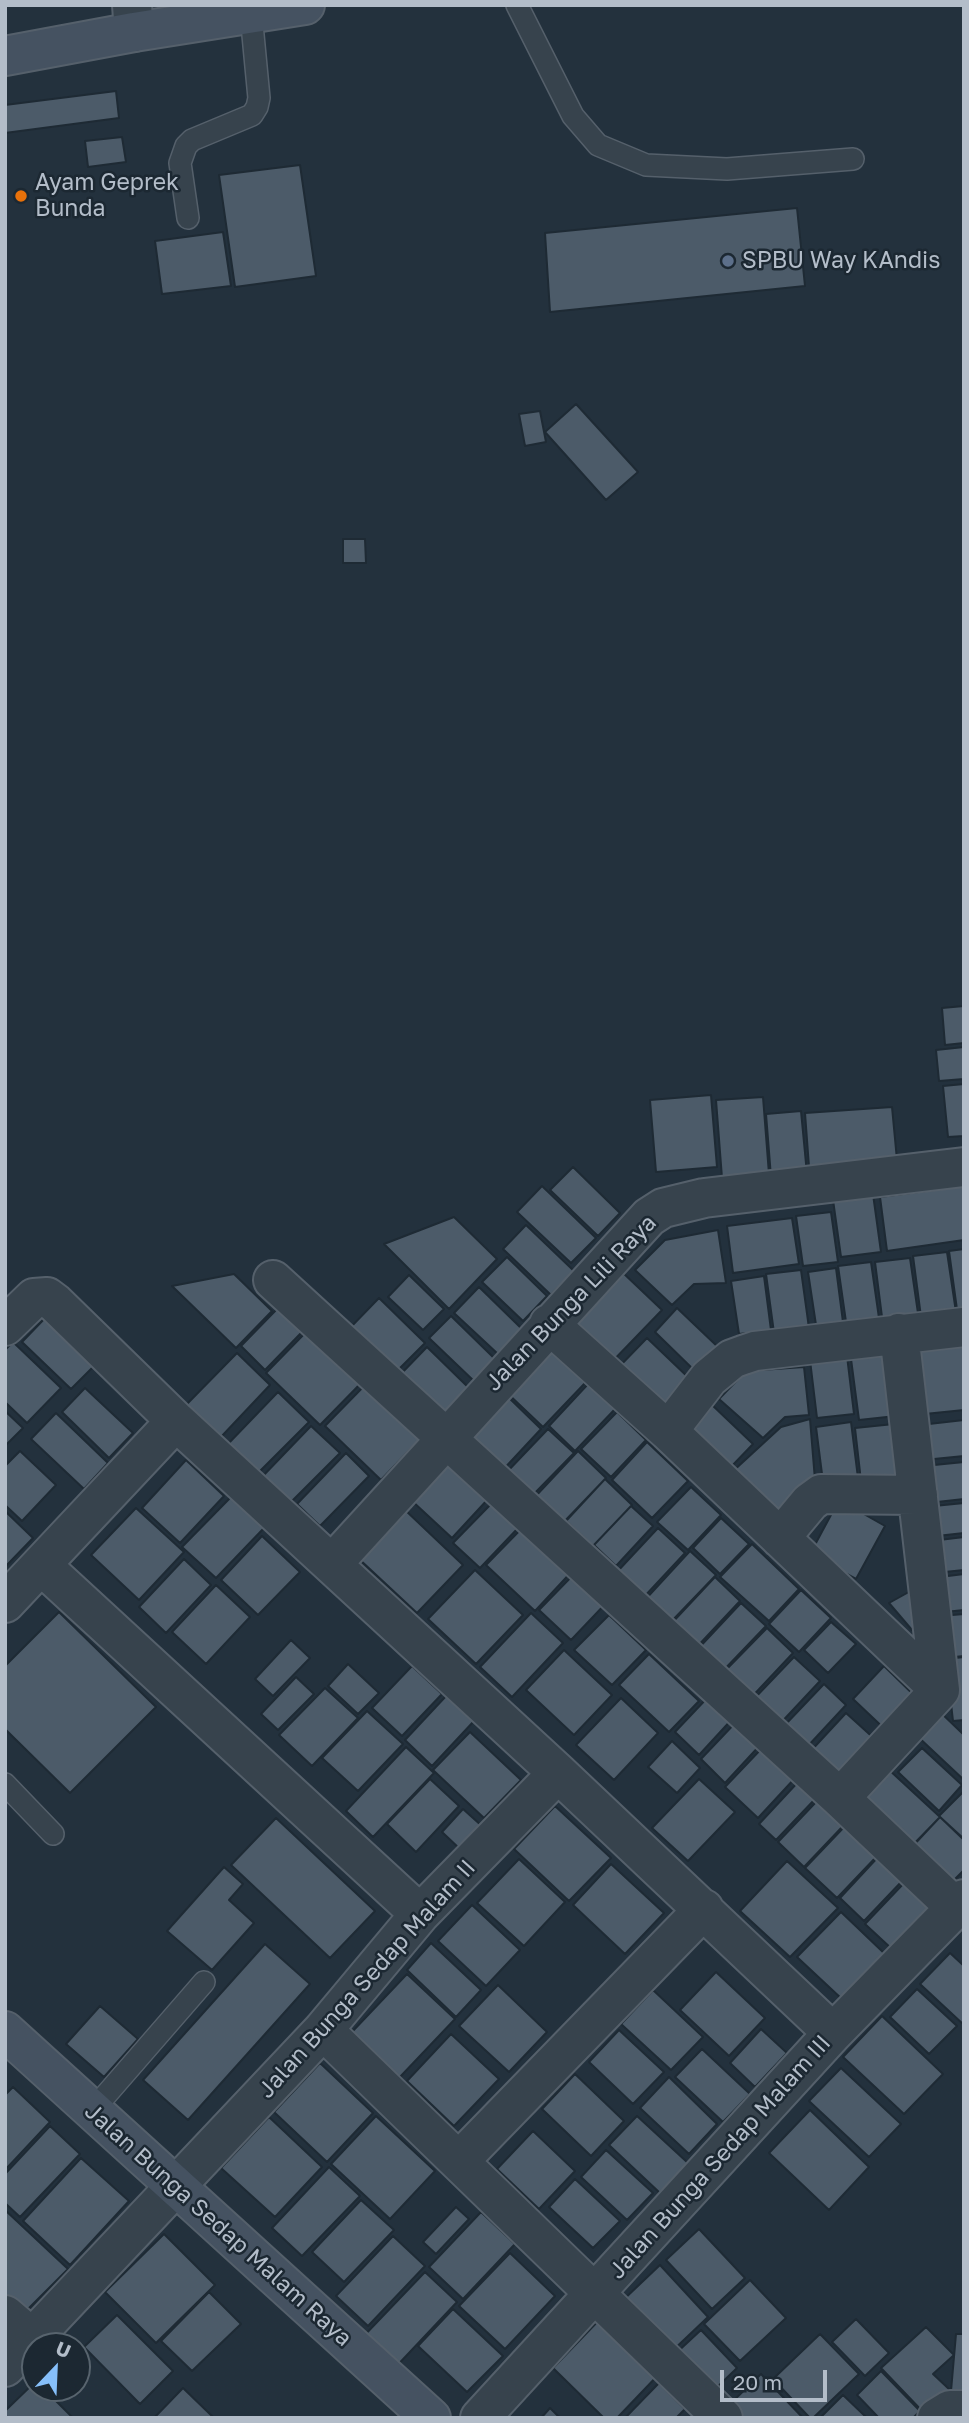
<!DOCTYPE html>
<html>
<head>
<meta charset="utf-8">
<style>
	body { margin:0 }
	#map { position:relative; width:969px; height:2423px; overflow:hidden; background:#23313d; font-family:"Golos Text",sans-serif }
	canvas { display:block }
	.frame { position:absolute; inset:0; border:7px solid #b3bdc9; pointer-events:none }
	.north { position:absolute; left:21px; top:2332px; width:70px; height:70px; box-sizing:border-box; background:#1c2832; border:2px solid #58646e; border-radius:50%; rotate:23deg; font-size:19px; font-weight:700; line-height:28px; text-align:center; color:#b3bdc9 }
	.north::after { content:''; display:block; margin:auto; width:24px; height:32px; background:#86bffa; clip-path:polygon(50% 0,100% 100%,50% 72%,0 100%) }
	.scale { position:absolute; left:720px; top:2370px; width:107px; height:32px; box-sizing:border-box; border:4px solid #b3bdc9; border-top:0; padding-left:9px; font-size:21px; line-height:24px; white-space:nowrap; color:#b3bdc9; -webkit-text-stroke:5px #1c2832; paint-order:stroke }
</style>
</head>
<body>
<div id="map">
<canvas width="969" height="2423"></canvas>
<div class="frame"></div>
<div class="north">U</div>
<div class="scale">20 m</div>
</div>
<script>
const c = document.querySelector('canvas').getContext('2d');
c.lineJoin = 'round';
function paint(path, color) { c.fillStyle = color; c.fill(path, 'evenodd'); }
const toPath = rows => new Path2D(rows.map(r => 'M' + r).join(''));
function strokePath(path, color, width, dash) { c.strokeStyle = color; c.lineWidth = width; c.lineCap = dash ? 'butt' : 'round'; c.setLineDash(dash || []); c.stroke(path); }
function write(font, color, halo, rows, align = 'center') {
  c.font = font + ' "Golos Text",sans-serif'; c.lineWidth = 5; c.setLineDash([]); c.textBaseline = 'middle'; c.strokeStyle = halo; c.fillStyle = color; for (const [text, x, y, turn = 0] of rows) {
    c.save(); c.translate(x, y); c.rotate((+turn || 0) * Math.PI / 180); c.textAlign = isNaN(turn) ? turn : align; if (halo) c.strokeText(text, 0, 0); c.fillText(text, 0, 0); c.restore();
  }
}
const building = toPath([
	[116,91,119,118,5,133,5,105,116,91],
	[122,137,126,162,88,167,85,141,122,137],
	[300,165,316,276,235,287,219,175,300,165],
	[797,208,805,286,550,312,545,233,797,208],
	[223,232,231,286,162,294,155,241,223,232],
	[576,404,638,472,606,500,545,432,576,404],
	[540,411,546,442,525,446,519,414,540,411],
	[343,539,365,539,366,563,343,563,343,539],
	[964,1006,964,1043,945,1045,942,1008,964,1006],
	[964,1047,964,1079,939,1081,936,1050,964,1047],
	[964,1084,964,1136,948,1137,943,1086,964,1084],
	[711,1095,717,1167,656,1172,650,1100,711,1095],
	[763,1097,769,1174,722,1178,716,1100,763,1097],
	[892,1107,897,1160,809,1167,805,1113,892,1107],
	[801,1111,807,1174,771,1177,766,1114,801,1111],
	[573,1167,620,1213,598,1236,550,1190,573,1167],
	[542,1186,596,1238,571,1263,517,1212,542,1186],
	[964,1186,964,1240,887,1251,880,1197,964,1186],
	[873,1194,881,1252,841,1257,833,1200,873,1194],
	[831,1212,838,1262,803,1266,796,1216,831,1212],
	[454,1217,497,1259,449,1309,384,1244,454,1217],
	[792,1218,799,1264,733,1273,727,1226,792,1218],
	[526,1225,574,1271,551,1295,503,1249,526,1225],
	[718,1230,726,1283,694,1284,672,1305,635,1270,665,1240,718,1230],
	[964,1249,964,1317,958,1317,949,1251,964,1249],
	[947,1252,956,1312,921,1317,913,1256,947,1252],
	[507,1257,547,1296,523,1321,482,1282,507,1257],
	[910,1258,919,1320,883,1325,875,1262,910,1258],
	[871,1262,880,1325,847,1329,838,1266,871,1262],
	[836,1268,843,1322,816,1325,808,1272,836,1268],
	[801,1270,809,1328,774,1333,766,1274,801,1270],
	[621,1271,662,1310,606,1368,565,1329,621,1271],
	[234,1274,272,1311,236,1348,172,1286,234,1274],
	[409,1275,444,1309,423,1330,388,1297,409,1275],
	[764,1276,771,1330,739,1334,731,1281,764,1276],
	[479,1287,522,1329,498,1354,454,1313,479,1287],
	[379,1298,425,1343,393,1375,347,1331,379,1298],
	[278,1308,303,1331,265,1370,241,1346,278,1308],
	[677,1308,719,1348,696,1372,655,1332,677,1308],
	[48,1315,97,1363,71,1389,22,1342,48,1315],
	[451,1316,496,1360,475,1382,429,1338,451,1316],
	[311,1327,365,1379,320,1425,266,1373,311,1327],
	[647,1338,692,1381,659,1414,615,1371,647,1338],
	[13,1342,61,1388,27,1423,5,1402,5,1350,13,1342],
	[547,1344,586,1382,543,1427,504,1390,547,1344],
	[964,1345,964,1410,915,1415,908,1352,964,1345],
	[427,1347,472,1391,443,1420,398,1377,427,1347],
	[237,1353,270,1385,220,1438,186,1405,237,1353],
	[888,1355,896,1416,859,1420,851,1359,888,1355],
	[847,1356,854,1414,817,1418,810,1360,847,1356],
	[804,1367,809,1415,785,1417,763,1438,719,1399,746,1371,804,1367],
	[368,1382,423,1436,381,1480,325,1426,368,1382],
	[589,1383,616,1408,575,1451,549,1426,589,1383],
	[85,1388,133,1433,109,1458,62,1412,85,1388],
	[278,1392,309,1422,257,1474,227,1445,278,1392],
	[506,1395,541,1429,500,1473,465,1439,506,1395],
	[711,1404,753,1444,729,1469,688,1429,711,1404],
	[5,1411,23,1428,5,1446,5,1411],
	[617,1412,646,1440,611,1477,581,1449,617,1412],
	[56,1413,108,1463,84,1489,31,1439,56,1413],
	[810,1419,815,1480,772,1519,731,1473,781,1427,810,1419],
	[964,1420,964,1456,924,1460,920,1425,964,1420],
	[851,1422,858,1478,823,1482,816,1427,851,1422],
	[894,1424,901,1477,861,1481,855,1428,894,1424],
	[311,1426,340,1453,289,1504,261,1478,311,1426],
	[548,1429,574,1453,530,1498,505,1474,548,1429],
	[647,1442,688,1481,652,1518,612,1480,647,1442],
	[20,1451,56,1485,22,1521,5,1505,5,1466,20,1451],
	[578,1451,606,1478,561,1525,533,1499,578,1451],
	[346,1453,369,1476,320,1526,297,1504,346,1453],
	[186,1460,224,1496,180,1543,142,1508,186,1460],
	[449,1460,489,1498,452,1538,411,1500,449,1460],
	[964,1462,964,1499,928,1503,924,1466,964,1462],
	[605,1479,632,1505,593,1546,566,1521,605,1479],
	[691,1487,721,1515,688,1550,657,1522,691,1487],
	[231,1497,264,1528,216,1578,182,1547,231,1497],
	[839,1500,885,1526,856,1579,810,1554,839,1500],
	[494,1501,520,1526,480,1568,453,1543,494,1501],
	[964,1503,964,1533,928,1537,924,1507,964,1503],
	[631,1506,653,1526,616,1566,594,1545,631,1506],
	[136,1508,184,1552,139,1600,91,1555,136,1508],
	[404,1509,463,1565,417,1613,358,1558,404,1509],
	[5,1511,33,1538,5,1567,5,1511],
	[721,1518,749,1544,720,1574,693,1548,721,1518],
	[528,1522,576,1567,535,1611,486,1565,528,1522],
	[658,1528,685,1553,643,1598,616,1573,658,1528],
	[262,1536,300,1572,258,1615,221,1580,262,1536],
	[964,1537,964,1570,935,1573,931,1541,964,1537],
	[752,1544,799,1589,769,1621,720,1577,752,1544],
	[690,1551,716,1575,668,1625,643,1602,690,1551],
	[184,1559,211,1585,166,1633,139,1607,184,1559],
	[475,1570,523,1615,476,1664,428,1619,475,1570],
	[578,1570,610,1599,571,1640,539,1610,578,1570],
	[964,1574,964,1610,945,1612,940,1577,964,1574],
	[715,1577,740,1601,694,1650,669,1626,715,1577],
	[216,1585,250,1617,206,1664,172,1632,216,1585],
	[916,1588,922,1624,912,1630,889,1603,916,1588],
	[801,1590,831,1618,799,1652,769,1624,801,1590],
	[741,1603,766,1626,719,1675,695,1652,741,1603],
	[59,1612,156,1707,70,1793,5,1729,5,1666,59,1612],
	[531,1613,563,1643,512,1697,480,1667,531,1613],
	[964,1614,964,1656,945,1658,940,1616,964,1614],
	[609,1615,646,1650,612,1685,574,1650,609,1615],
	[831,1622,856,1644,828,1673,804,1650,831,1622],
	[767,1628,793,1653,747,1702,720,1676,767,1628],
	[291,1640,310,1658,273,1696,255,1679,291,1640],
	[564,1650,612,1695,574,1735,526,1690,564,1650],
	[649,1654,699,1701,669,1732,619,1685,649,1654],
	[794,1657,820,1681,776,1728,750,1703,794,1657],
	[964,1657,964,1720,953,1721,946,1659,964,1657],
	[348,1664,379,1693,358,1714,328,1686,348,1664],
	[412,1666,442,1694,402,1736,372,1708,412,1666],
	[884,1666,921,1702,890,1734,853,1699,884,1666],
	[296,1677,314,1694,278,1730,261,1714,296,1677],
	[824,1684,846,1705,807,1747,784,1726,824,1684],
	[325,1688,358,1718,312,1766,279,1735,325,1688],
	[447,1695,474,1721,432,1766,405,1740,447,1695],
	[710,1695,734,1717,699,1755,675,1732,710,1695],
	[621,1698,658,1733,614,1780,576,1745,621,1698],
	[938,1710,964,1735,964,1780,915,1734,938,1710],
	[367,1711,403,1744,358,1791,322,1758,367,1711],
	[846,1713,878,1742,839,1783,808,1754,846,1713],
	[738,1720,762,1743,725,1783,701,1759,738,1720],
	[470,1732,521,1780,484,1818,433,1770,470,1732],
	[672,1741,700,1768,677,1793,648,1767,672,1741],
	[764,1746,796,1777,758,1818,725,1787,764,1746],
	[406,1747,434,1773,373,1837,346,1811,406,1747],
	[922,1748,962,1785,939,1811,898,1772,922,1748],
	[887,1768,940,1817,907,1851,855,1801,887,1768],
	[430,1779,459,1806,416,1852,387,1824,430,1779],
	[699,1779,735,1812,688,1861,652,1828,699,1779],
	[799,1781,817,1797,776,1840,759,1824,799,1781],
	[963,1792,964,1793,964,1839,939,1816,963,1792],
	[817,1801,844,1825,804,1867,778,1842,817,1801],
	[555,1806,611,1858,569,1901,514,1849,555,1806],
	[463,1809,483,1827,461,1850,442,1832,463,1809],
	[940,1817,964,1840,964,1870,949,1885,910,1849,940,1817],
	[276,1818,375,1911,330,1958,231,1865,276,1818],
	[847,1824,879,1854,837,1898,805,1868,847,1824],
	[879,1856,904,1879,864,1921,840,1898,879,1856],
	[519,1859,565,1902,524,1946,477,1903,519,1859],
	[787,1861,838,1908,790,1957,740,1911,787,1861],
	[611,1864,664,1913,625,1954,573,1905,611,1864],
	[224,1867,243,1884,229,1900,254,1923,212,1970,167,1931,224,1867],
	[906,1881,934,1906,893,1950,865,1924,906,1881],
	[472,1905,520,1950,486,1986,438,1941,472,1905],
	[841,1912,886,1955,843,2000,797,1957,841,1912],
	[431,1943,481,1990,456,2017,407,1970,431,1943],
	[265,1944,310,1984,188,2120,143,2080,265,1944],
	[950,1953,964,1966,964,2025,920,1984,950,1953],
	[716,1972,765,2018,729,2056,680,2010,716,1972],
	[407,1974,455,2019,399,2078,351,2033,407,1974],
	[498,1985,547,2032,509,2072,459,2026,498,1985],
	[917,1989,957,2026,929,2054,890,2017,917,1989],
	[653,1990,703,2037,671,2070,621,2024,653,1990],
	[100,2006,138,2039,104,2077,66,2044,100,2006],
	[882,2016,943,2074,904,2114,843,2057,882,2016],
	[761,2029,787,2053,755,2087,730,2063,761,2029],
	[619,2030,664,2072,633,2104,589,2062,619,2030],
	[451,2034,499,2079,454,2126,407,2081,451,2034],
	[702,2049,750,2094,723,2122,675,2077,702,2049],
	[320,2063,373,2113,327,2162,274,2112,320,2063],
	[841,2068,901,2124,869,2157,809,2101,841,2068],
	[575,2074,624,2121,591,2156,542,2109,575,2074],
	[669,2077,717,2124,689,2154,640,2108,669,2077],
	[13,2087,50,2122,5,2170,5,2095,13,2087],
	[810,2110,869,2167,829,2210,769,2153,810,2110],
	[376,2116,435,2171,390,2219,331,2164,376,2116],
	[637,2116,688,2163,660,2193,609,2145,637,2116],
	[269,2117,322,2167,275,2217,221,2168,269,2117],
	[50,2126,80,2154,20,2217,5,2203,5,2174,50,2126],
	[533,2131,575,2171,539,2209,497,2169,533,2131],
	[606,2150,653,2193,627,2220,581,2177,606,2150],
	[81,2158,129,2201,70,2265,23,2221,81,2158],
	[329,2167,360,2196,302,2256,272,2228,329,2167],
	[575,2179,620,2221,593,2248,549,2207,575,2179],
	[361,2200,394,2230,344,2282,312,2252,361,2200],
	[456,2207,469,2219,436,2254,423,2242,456,2207],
	[5,2210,68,2269,23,2314,5,2297,5,2210],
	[481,2212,515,2244,463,2299,429,2267,481,2212],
	[699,2229,745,2278,712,2309,666,2260,699,2229],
	[164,2234,215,2285,156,2343,105,2292,164,2234],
	[393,2236,425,2266,368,2326,336,2296,393,2236],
	[510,2253,555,2296,505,2349,459,2306,510,2253],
	[660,2265,708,2317,668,2355,620,2303,660,2265],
	[425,2272,457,2302,391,2372,359,2341,425,2272],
	[750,2280,786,2318,740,2361,704,2324,750,2280],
	[209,2292,241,2324,192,2371,161,2341,209,2292],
	[453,2309,503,2356,467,2392,418,2346,453,2309],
	[117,2315,173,2371,140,2404,84,2347,117,2315],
	[603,2316,661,2372,617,2418,604,2418,553,2368,603,2316],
	[856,2319,889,2353,865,2376,832,2342,856,2319],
	[926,2327,954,2355,933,2374,950,2390,925,2414,881,2368,926,2327],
	[701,2330,737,2368,710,2394,673,2356,701,2330],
	[820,2334,859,2374,813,2418,810,2418,773,2379,820,2334],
	[956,2334,964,2334,964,2392,951,2391,956,2334],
	[881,2371,920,2411,913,2418,879,2418,857,2395,881,2371],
	[761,2374,803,2418,744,2418,730,2404,761,2374],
	[35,2382,35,2388,43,2388,73,2418,5,2418,5,2411,35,2382],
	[659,2383,685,2409,676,2418,625,2418,659,2383],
	[183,2388,214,2418,154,2418,183,2388],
	[843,2395,867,2418,820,2418,843,2395],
	[550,2408,560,2418,541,2418,550,2408]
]);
paint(building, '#4c5b69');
strokePath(building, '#1e2a34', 2);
const lane = toPath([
	[517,5,573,116,598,145,646,165,727,169,853,159],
	[188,218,180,163,186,146,192,140,252,115,257,107,259,98,251,14],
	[5,1784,53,1834],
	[92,2111,204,1982]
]);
const street = toPath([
	[132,5,134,32],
	[273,1280,840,1798,956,1908],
	[549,1324,668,1431,940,1690],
	[5,1326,34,1298,47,1297,55,1303,176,1421,558,1773,833,2033],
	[668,1431,709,1378,732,1359,743,1355,755,1351,964,1327],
	[780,1538,810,1502,821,1494,918,1495],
	[333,1563,649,1217,663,1208,704,1198,964,1167],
	[41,1565,420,1914],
	[5,1603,176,1421],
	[840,1798,940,1690,899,1333],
	[323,2030,723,2418],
	[459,2161,704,1909],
	[5,2315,33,2339],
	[5,2367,323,2030,420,1914,558,1773],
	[480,2418,833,2033,964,1899],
	[937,2418,950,2410,964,2410]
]);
const secondary = toPath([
	[5,56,134,32,305,5],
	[5,2031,431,2418]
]);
strokePath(lane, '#55606b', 24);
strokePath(street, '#55606b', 42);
strokePath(secondary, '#55606b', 42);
strokePath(lane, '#37434d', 21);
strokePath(street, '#37434d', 38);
strokePath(secondary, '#455261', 38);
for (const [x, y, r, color] of [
	[21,196,7,"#e8710a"],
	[728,261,7,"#5c6f8a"]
]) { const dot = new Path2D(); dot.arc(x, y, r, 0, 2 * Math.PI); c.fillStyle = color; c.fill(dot); strokePath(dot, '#1c2832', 2.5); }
write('23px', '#b3bdc9', '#1c2832', [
	["Ayam Geprek",35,183],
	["Bunda",35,209],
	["SPBU Way KAndis",742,261]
], 'left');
write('23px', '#b3bdc9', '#1c2832', [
	["Jalan Bunga Lili Raya",571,1303,-46],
	["Jalan Bunga Sedap Malam II",367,1979,-48],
	["Jalan Bunga Sedap Malam III",720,2157,-48],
	["Jalan Bunga Sedap Malam Raya",218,2225,42]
]);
</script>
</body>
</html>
